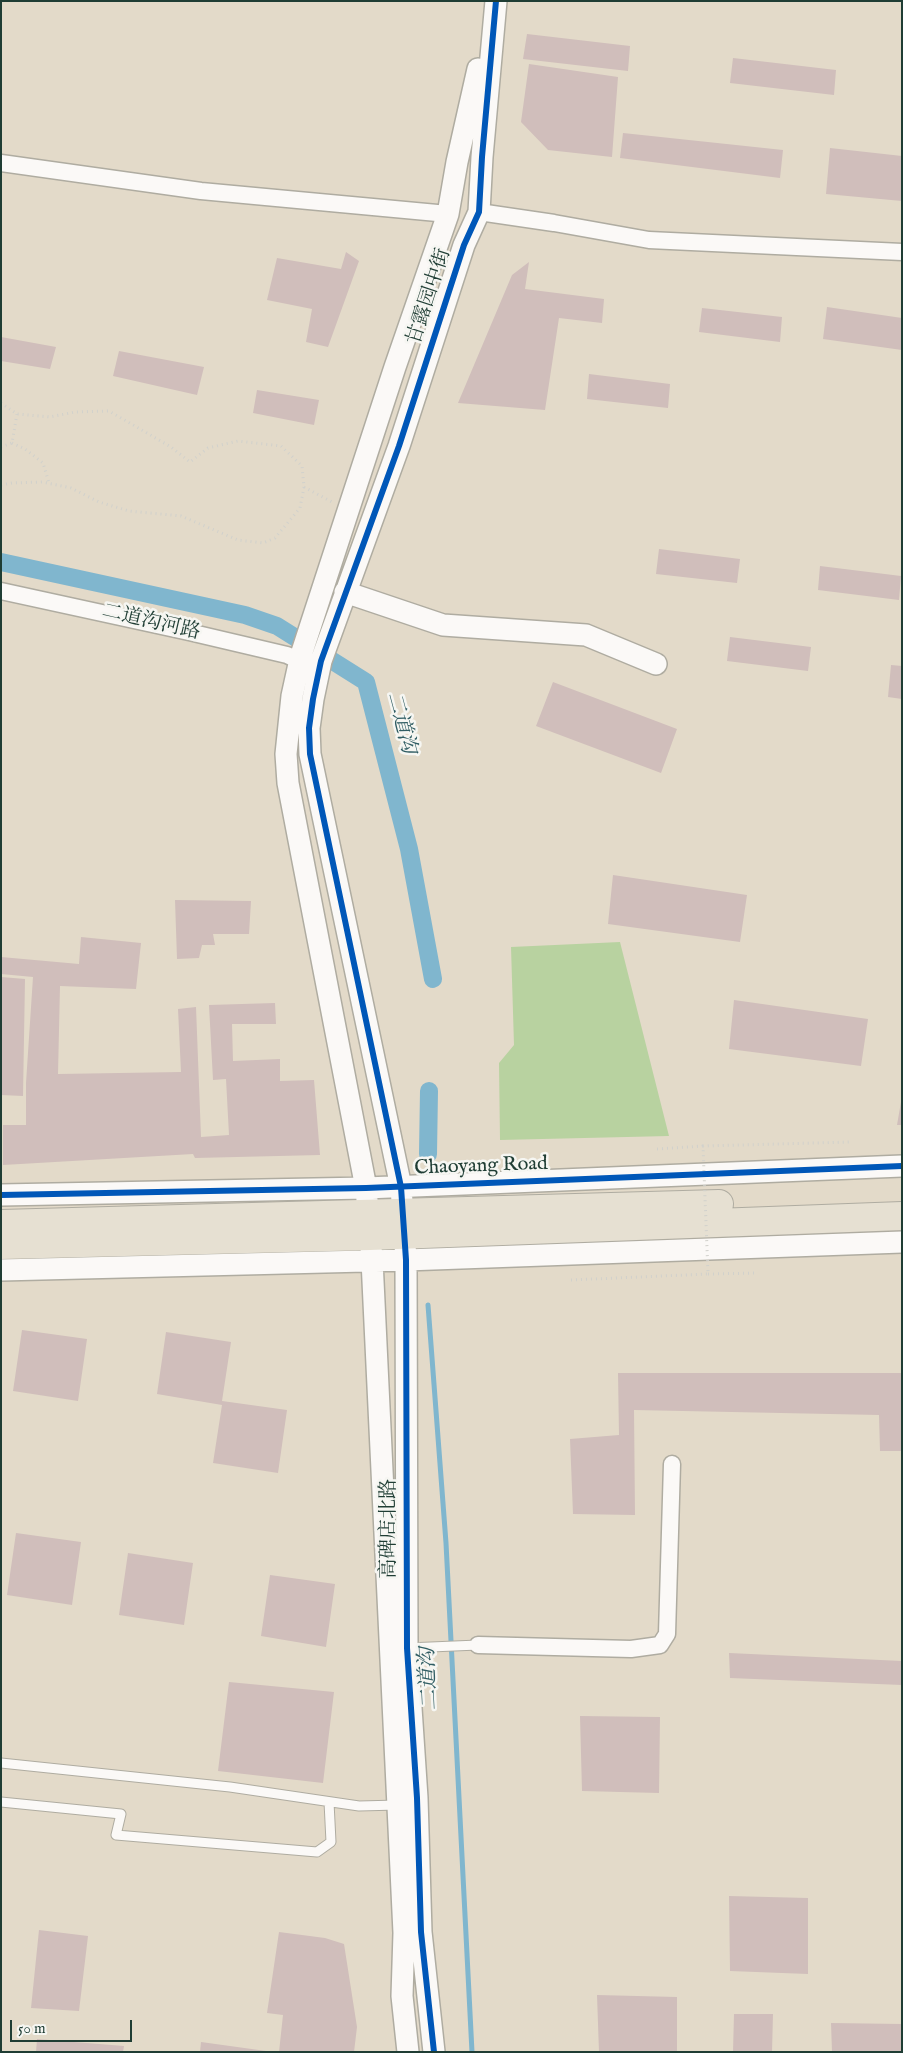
<!DOCTYPE html>
<html>
<head>
<meta charset="utf-8">
<style>
	body { margin:0 }
	#map { position:relative; width:903px; height:2053px; overflow:hidden; background:#e3dac9; font-family:"IM FELL English",serif }
	canvas { display:block }
	.frame { position:absolute; inset:0; border:2px solid #1f3d34; pointer-events:none }
	.scale { position:absolute; left:10px; top:2020px; width:122px; height:22px; box-sizing:border-box; border:2px solid #1f3d34; border-top:0; padding-left:6px; font-size:15px; line-height:18px; white-space:nowrap; color:#1f3d34; -webkit-text-stroke:4px #f6f6f2; paint-order:stroke }
</style>
</head>
<body>
<div id="map">
<canvas width="903" height="2053"></canvas>
<div class="frame"></div>
<div class="scale">50 m</div>
</div>
<script>
const c = document.querySelector('canvas').getContext('2d');
c.lineJoin = 'round';
function paint(path, color) { c.fillStyle = color; c.fill(path, 'evenodd'); }
const toPath = rows => new Path2D(rows.map(r => 'M' + r).join(''));
function strokePath(path, color, width, dash) { c.strokeStyle = color; c.lineWidth = width; c.lineCap = dash ? 'butt' : 'round'; c.setLineDash(dash || []); c.stroke(path); }
function write(font, color, halo, rows, align = 'center') {
  c.font = font + ' "IM FELL English","Noto Serif SC",serif'; c.lineWidth = 5; c.setLineDash([]); c.textBaseline = 'middle'; c.strokeStyle = halo; c.fillStyle = color; for (const [text, x, y, turn = 0] of rows) {
    c.save(); c.translate(x, y); c.rotate((+turn || 0) * Math.PI / 180); c.textAlign = isNaN(turn) ? turn : align; if (halo) c.strokeText(text, 0, 0); c.fillText(text, 0, 0); c.restore();
  }
}
paint(toPath([
	[620,942,669,1136,500,1140,499,1063,514,1045,511,947]
]), '#b8d2a0');
strokePath(toPath([
	[428,1305,446,1543,472,2052]
]), '#80b6ce', 5);
strokePath(toPath([
	[1,562,245,615,277,626,366,682,409,849,433,979],
	[428,1154,429,1091]
]), '#80b6ce', 18);
paint(toPath([
	[527,34,630,46,628,71,523,59],
	[733,58,836,70,834,95,730,83],
	[529,64,618,77,612,157,548,150,521,122],
	[623,133,783,150,780,178,620,158],
	[830,148,902,156,902,201,826,194],
	[346,252,359,261,328,347,306,342,312,309,267,300,277,258,341,269],
	[529,262,525,289,604,299,602,323,559,318,545,410,458,403,512,275],
	[827,307,902,318,902,350,823,339],
	[702,308,782,317,780,342,699,332],
	[1,337,56,347,50,369,1,361],
	[119,351,204,367,197,395,113,376],
	[589,374,670,384,668,408,587,399],
	[257,390,319,400,314,425,253,413],
	[659,549,740,559,737,583,656,574],
	[820,566,901,576,899,600,818,590],
	[730,637,811,647,808,671,727,661],
	[891,665,902,666,902,699,888,697],
	[553,682,677,729,661,773,536,726],
	[613,875,747,895,740,942,608,924],
	[175,900,251,901,249,934,213,934,215,945,202,945,199,958,177,959],
	[81,937,141,943,136,989,60,986,58,1074,181,1072,178,1009,196,1007,201,1137,229,1135,226,1079,213,1080,209,1005,275,1003,276,1024,232,1024,233,1061,280,1059,280,1081,314,1080,320,1155,195,1158,193,1154,3,1165,3,1125,26,1125,26,1083,33,977,1,974,1,957,79,964],
	[1,977,25,979,23,1096,1,1095],
	[734,1000,868,1019,861,1066,729,1049],
	[901,1102,902,1102,902,1125,897,1125],
	[22,1330,87,1339,78,1401,13,1391],
	[166,1332,231,1342,222,1401,287,1410,278,1473,213,1463,222,1405,157,1394],
	[618,1373,902,1373,902,1451,880,1451,879,1415,634,1410,635,1515,573,1514,570,1439,619,1435],
	[16,1533,81,1542,72,1605,7,1595],
	[128,1553,193,1563,184,1625,119,1615],
	[270,1575,335,1584,326,1647,261,1636],
	[729,1653,902,1661,902,1685,730,1678],
	[229,1682,334,1692,323,1783,218,1771],
	[580,1716,660,1717,659,1793,582,1791],
	[729,1896,808,1898,808,1974,730,1971],
	[39,1930,88,1936,79,2011,31,2008],
	[279,1932,325,1938,344,1944,357,2027,354,2052,279,2052,283,2015,267,2013],
	[597,1995,677,1997,677,2052,599,2052],
	[734,2014,773,2014,772,2052,733,2052],
	[831,2023,902,2024,902,2052,832,2052],
	[37,2039,124,2046,123,2052,36,2052],
	[201,2042,266,2051,265,2052,200,2052]
]), '#d0bebb');
const service = toPath([
	[407,1648,478,1645],
	[1,1763,230,1787,359,1806,398,1805],
	[1,1802,121,1814,116,1835,317,1852,331,1842,329,1802]
]);
const minor = toPath([
	[1,163,201,191,448,214],
	[479,212,554,223,649,240,902,252],
	[1,591,189,632,287,655,300,661],
	[478,1645,631,1649,660,1645,667,1634,672,1464]
]);
const tertiary = toPath([
	[345,592,443,625,586,635,656,664],
	[1,1195,366,1188,902,1166],
	[1,1270,406,1260,902,1242],
	[408,2052,402,1996,404,1933,372,1260,366,1188,288,783,286,754,292,696,301,655,395,367,448,214,457,162,478,69],
	[434,2052,421,1932,417,1798,407,1648,406,1260,401,1187,310,754,309,728,313,699,321,661,399,446,464,245,479,212,482,157,496,1]
]);
const trunk = toPath([
	[1,1224,719,1204],
	[1,1245,370,1236,902,1216]
]);
strokePath(service, '#afaca1', 11);
strokePath(minor, '#afaca1', 19);
strokePath(tertiary, '#afaca1', 24);
strokePath(trunk, '#afaca1', 30);
strokePath(toPath([
	[1,403,17,414,50,417,75,412,109,411,171,447,190,462,208,448,238,441,281,446,302,466,304,487,300,508,275,538,263,543,238,540,181,516,129,511,99,502,71,488,42,482,12,483,1,485],
	[12,443,25,449,43,463,49,483],
	[1,447,12,443,17,414],
	[304,487,332,502],
	[657,1149,703,1146],
	[708,1274,758,1273]
]), '#d1d1cc', 3, [1, 4]);
strokePath(service, '#fbf9f7', 9);
strokePath(minor, '#fbf9f7', 16);
strokePath(tertiary, '#fbf9f7', 21);
strokePath(trunk, '#e6e0d2', 28);
strokePath(toPath([
	[571,1280,708,1274,703,1146,852,1142]
]), '#d1d1cc', 3, [1, 4]);
strokePath(toPath([
	[1,1195,366,1188,902,1166],
	[434,2052,421,1932,417,1798,407,1648,406,1260,401,1187,310,754,309,728,313,699,321,661,399,446,464,245,479,212,482,157,496,1]
]), '#0057b8', 6);
write('20px', '#1f3d34', '#f6f6f2', [
	["甘露园中街",430,297,-72],
	["二道沟河路",151,623,13],
	["Chaoyang Road",481,1167,-2],
	["高碑店北路",390,1529,-90]
]);
write('italic 21px', '#305d63', '#f6f6f2', [
	["二道沟",400,723,75],
	["二道沟",430,1679,-93]
]);
</script>
</body>
</html>
